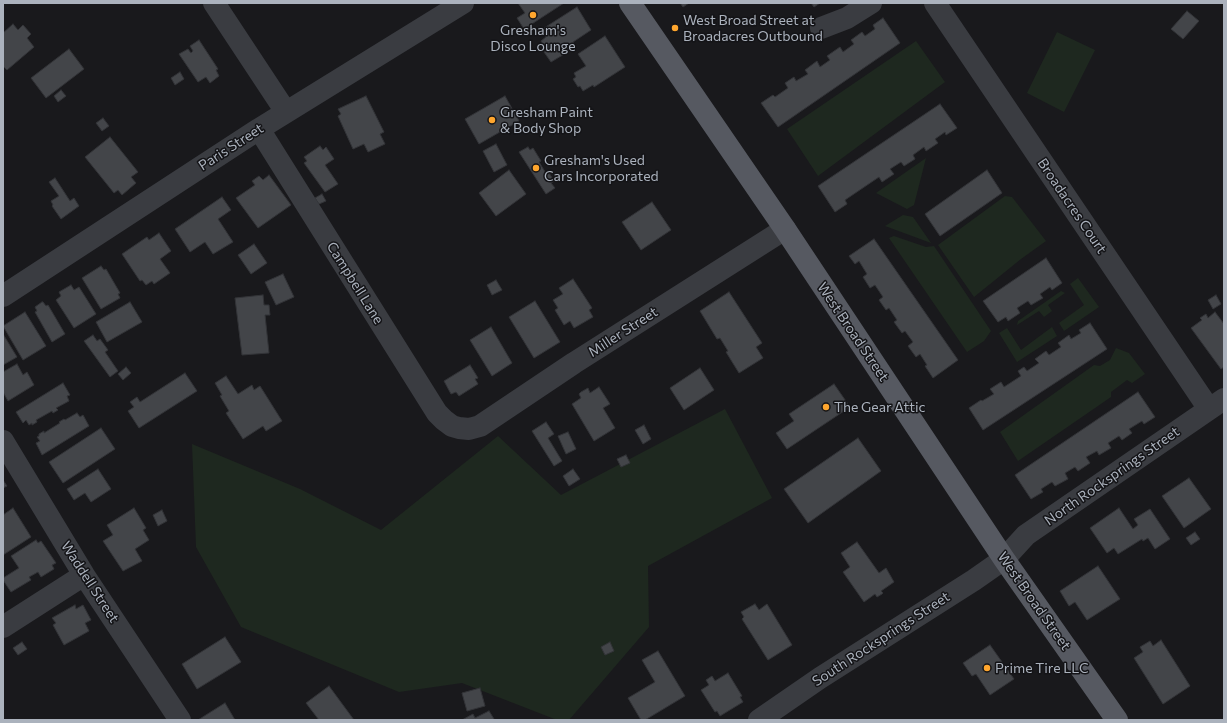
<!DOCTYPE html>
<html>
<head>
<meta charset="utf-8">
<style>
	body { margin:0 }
	#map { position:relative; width:1227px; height:723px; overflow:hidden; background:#19191c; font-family:Commissioner,sans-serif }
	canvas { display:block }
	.frame { position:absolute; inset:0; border:4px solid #abb2bd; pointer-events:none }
</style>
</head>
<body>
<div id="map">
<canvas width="1227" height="723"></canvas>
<div class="frame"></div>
</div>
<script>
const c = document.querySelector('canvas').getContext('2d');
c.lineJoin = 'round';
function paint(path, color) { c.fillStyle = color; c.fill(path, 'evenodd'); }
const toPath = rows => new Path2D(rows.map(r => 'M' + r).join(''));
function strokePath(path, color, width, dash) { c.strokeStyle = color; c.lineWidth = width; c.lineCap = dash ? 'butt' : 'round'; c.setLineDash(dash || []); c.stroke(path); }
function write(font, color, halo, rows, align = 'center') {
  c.font = font + ' Commissioner,sans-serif'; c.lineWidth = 3; c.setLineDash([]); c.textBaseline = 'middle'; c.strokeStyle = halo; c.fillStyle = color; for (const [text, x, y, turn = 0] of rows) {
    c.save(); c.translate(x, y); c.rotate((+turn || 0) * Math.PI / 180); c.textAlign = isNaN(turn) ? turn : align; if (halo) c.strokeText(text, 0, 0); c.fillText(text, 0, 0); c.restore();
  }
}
paint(toPath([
	[1057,32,1095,50,1064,112,1027,93],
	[916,41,945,82,818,176,787,129],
	[926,158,914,205,907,209,876,193],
	[1005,196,1012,197,1046,241,1021,259,974,297,938,245],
	[903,215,913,217,931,243,885,226],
	[894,236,926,247,934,246,991,331,984,341,967,352,889,238],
	[1078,278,1099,307,1064,331,1059,323,1084,305,1070,284],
	[1061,291,1065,293,1048,305,1052,311,1044,317,1039,311,1017,325,1018,321],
	[1052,327,1057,336,1017,362,999,333,1007,328,1021,350],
	[1116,348,1129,353,1145,374,1132,383,1127,380,1111,392,1111,397,1018,461,1000,432,1094,365,1100,366,1110,360],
	[725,409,772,498,648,566,649,627,569,720,557,720,462,683,399,692,241,627,196,547,192,444,300,489,381,530,498,436,561,495]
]), '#1e281f');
const building = toPath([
	[518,3,564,3,524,29,517,18,525,13,518,3],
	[680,3,689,3,683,7,680,3],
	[811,3,820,3,814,7,811,3],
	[577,7,591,30,573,42,576,47,551,62,544,52,547,51,541,41,546,37,541,30,577,7],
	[1187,11,1199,21,1183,39,1171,29,1187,11],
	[883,18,900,43,778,127,761,103,773,95,775,97,788,88,785,83,794,77,796,81,808,74,805,70,817,61,820,67,830,60,827,56,840,47,843,52,854,44,851,40,862,32,865,36,875,29,873,25,883,18],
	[13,24,18,30,23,25,31,34,27,38,34,47,7,70,3,66,3,33,13,24],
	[605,36,625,67,594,87,593,85,583,91,580,86,578,87,573,79,576,77,574,73,586,66,578,54,605,36],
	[199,40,218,69,216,70,219,76,210,83,206,77,198,82,179,54,188,49,191,53,193,51,190,46,199,40],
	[69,49,84,69,46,98,31,78,69,49],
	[180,72,184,79,175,85,171,78,180,72],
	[61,90,66,96,58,102,54,96,61,90],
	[366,96,384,132,380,134,385,144,368,152,364,144,353,149,338,116,341,114,338,109,366,96],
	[505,96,519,121,479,144,465,119,505,96],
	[940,104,957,128,946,135,945,132,935,139,938,143,926,151,924,147,913,155,915,159,904,166,901,162,890,169,894,174,882,182,879,177,845,200,847,204,835,212,818,186,940,104],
	[103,118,109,126,102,131,96,123,103,118],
	[110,137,138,172,131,177,136,183,122,195,118,190,114,193,85,157,110,137],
	[496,144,507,165,494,172,483,151,496,144],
	[320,146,323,150,326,147,334,159,325,165,338,184,325,192,304,163,307,161,304,157,320,146],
	[528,147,530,150,533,148,541,161,539,162,547,175,549,173,554,181,551,183,555,188,546,194,519,152,528,147],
	[509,170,526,194,496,216,479,193,509,170],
	[987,170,1002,193,940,236,925,214,987,170],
	[269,175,291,205,258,228,236,198,255,185,252,181,259,176,263,180,269,175],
	[55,178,70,201,74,198,79,206,61,219,52,206,53,205,51,201,59,196,49,182,55,178],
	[322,194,326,201,319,204,315,198,322,194],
	[222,197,231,210,218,219,233,242,213,254,205,242,190,252,175,229,222,197],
	[652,202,671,230,641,250,622,222,652,202],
	[159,233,171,251,160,259,170,273,154,284,152,281,146,285,142,280,140,281,122,254,147,237,149,240,159,233],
	[874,239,958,360,933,378,925,366,927,365,920,354,916,357,908,346,913,342,905,331,902,333,894,322,897,320,889,308,886,310,879,300,883,297,875,285,870,288,863,277,867,274,859,261,855,264,849,256,874,239],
	[254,244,267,263,251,274,238,255,254,244],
	[1046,258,1062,283,1052,290,1050,287,1040,294,1043,298,1031,305,1028,301,1017,308,1020,313,1008,321,1006,317,998,322,983,301,1046,258],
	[101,266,104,270,106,269,120,293,118,294,120,298,101,309,82,278,101,266],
	[283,274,294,297,276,305,265,282,283,274],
	[573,279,592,308,589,310,593,317,574,328,570,321,564,325,555,310,558,308,553,300,563,294,559,288,573,279],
	[496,280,502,290,492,295,487,285,496,280],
	[71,285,74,290,79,287,96,314,74,328,56,300,61,296,59,292,71,285],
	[729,292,762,343,756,347,763,358,739,373,726,352,728,351,720,338,717,339,700,311,729,292],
	[263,295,264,305,269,305,270,315,265,315,269,353,242,355,235,298,263,295],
	[1216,295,1221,304,1213,309,1208,300,1216,295],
	[535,301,560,342,534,358,509,317,535,301],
	[42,302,43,302,46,306,48,305,65,334,52,342,35,312,37,311,35,307,42,302],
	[130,302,142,322,107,342,96,322,130,302],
	[25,312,46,346,23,360,3,326,25,312],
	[1215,312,1224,324,1224,367,1221,369,1191,328,1202,320,1200,318,1206,314,1208,318,1215,312],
	[1090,323,1107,349,983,430,969,408,981,400,982,401,994,394,990,389,1001,382,1004,387,1021,376,1018,371,1024,367,1027,371,1039,363,1035,359,1046,351,1049,355,1061,347,1058,343,1069,335,1071,339,1081,333,1079,330,1090,323],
	[491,327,512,363,492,376,470,340,491,327],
	[3,334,17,357,3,365,3,334],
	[93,335,97,341,100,339,108,350,105,352,118,371,110,377,84,341,93,335],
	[17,364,23,375,27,372,34,385,8,401,3,392,3,372,17,364],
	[470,365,478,378,475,379,478,384,459,396,456,392,451,394,444,381,470,365],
	[126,367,131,373,123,380,118,374,126,367],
	[700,368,714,390,684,410,670,388,700,368],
	[185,373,197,391,139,428,128,411,134,407,130,402,137,397,140,402,185,373],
	[226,376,238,394,252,385,254,390,260,386,282,421,266,431,263,426,243,439,226,413,229,411,220,396,222,395,215,383,226,376],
	[63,383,70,395,67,396,69,401,56,408,58,410,53,413,52,411,36,420,37,422,32,425,32,423,29,425,26,420,23,423,16,412,63,383],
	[834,384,850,407,787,449,776,433,794,421,789,414,834,384],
	[599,387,610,404,603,408,615,428,594,441,572,404,581,398,579,394,581,392,588,388,590,393,599,387],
	[1138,392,1155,417,1144,424,1142,421,1129,429,1132,433,1122,440,1119,436,1108,443,1111,448,1099,455,1097,451,1086,457,1090,463,1078,471,1075,467,1065,473,1068,479,1055,486,1052,482,1041,489,1043,492,1031,499,1015,475,1138,392],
	[77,413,80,417,83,415,89,426,42,455,36,443,40,441,37,437,39,436,39,434,44,431,44,433,60,423,59,422,64,419,65,420,77,413],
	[546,422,554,434,548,438,562,461,554,466,532,431,546,422],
	[644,425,651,439,643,444,635,430,644,425],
	[101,428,115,449,63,483,49,462,101,428],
	[568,432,576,449,566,454,558,436,568,432],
	[858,438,881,471,808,523,784,489,858,438],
	[626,455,630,463,621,467,617,459,626,455],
	[98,469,111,489,91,502,85,493,74,500,67,489,98,469],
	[573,469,580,479,569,486,563,476,573,469],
	[1189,478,1211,509,1184,528,1162,496,1189,478],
	[3,480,7,486,3,488,3,480],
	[13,508,31,537,3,555,3,515,13,508],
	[134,508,146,528,143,530,149,540,135,549,142,561,123,571,103,541,113,535,107,525,134,508],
	[1119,508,1133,529,1138,525,1134,519,1150,509,1170,539,1155,549,1148,538,1143,541,1142,539,1118,554,1114,548,1107,553,1090,528,1119,508],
	[162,510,167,521,158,526,153,515,162,510],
	[1195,532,1200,539,1191,545,1186,538,1195,532],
	[36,540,38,543,41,541,56,563,52,565,54,569,41,577,38,572,29,577,31,580,11,592,3,580,3,578,19,568,11,556,36,540],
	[857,542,879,573,886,568,894,582,881,591,883,593,882,594,877,597,875,594,864,602,843,572,850,567,841,553,857,542],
	[1098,566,1120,599,1087,620,1075,602,1069,606,1060,591,1098,566],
	[755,604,759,610,767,604,792,645,768,660,742,619,744,617,741,612,755,604],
	[75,605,76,609,83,605,91,620,85,623,89,631,64,645,53,625,56,623,52,618,75,605],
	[225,637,241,662,197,689,182,664,225,637],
	[1161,640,1190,686,1163,704,1134,658,1143,652,1140,647,1150,641,1153,646,1161,640],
	[22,642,27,649,18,655,13,648,22,642],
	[610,642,614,651,605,655,601,647,610,642],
	[990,645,1014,679,990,695,976,674,972,676,963,663,990,645],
	[658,651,685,696,645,720,641,720,628,698,655,682,642,660,658,651],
	[728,673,742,696,740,697,743,702,720,716,717,711,715,712,701,690,709,685,706,680,712,676,715,681,728,673],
	[329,686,354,720,319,720,306,703,329,686],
	[480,688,485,706,467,711,462,693,480,688],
	[225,703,235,720,198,720,225,703],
	[489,711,494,719,492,720,462,720,473,714,475,718,489,711]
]);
paint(building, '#434549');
strokePath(building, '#333438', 1);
strokePath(toPath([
	[214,3,286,112],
	[935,3,1209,409],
	[821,28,847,18,871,3],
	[259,129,437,413,444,420,452,426,459,428,469,429,480,426,574,363,785,229],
	[3,296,259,129,463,3],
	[3,441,84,575,180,720],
	[3,627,84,575],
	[759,720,820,678,974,580,1004,559,1026,535,1224,399]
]), '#3a3c41', 22);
strokePath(toPath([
	[630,3,785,229,1004,559,1117,720]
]), '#565961', 22);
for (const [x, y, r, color] of [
	[533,15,4,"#ffa62e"],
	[675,28,4,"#ffa62e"],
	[492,120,4,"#ffa62e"],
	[536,168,4,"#ffa62e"],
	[826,407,4,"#ffa62e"],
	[987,668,4,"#ffa62e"]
]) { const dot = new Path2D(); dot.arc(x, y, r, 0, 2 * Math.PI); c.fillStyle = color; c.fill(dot); strokePath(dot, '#141417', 1.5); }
write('14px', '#abb2bd', '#141417', [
	["West Broad Street at",683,20],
	["Broadacres Outbound",683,36],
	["Gresham's",533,30,"center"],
	["Disco Lounge",533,46,"center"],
	["Gresham Paint",500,112],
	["& Body Shop",500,128],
	["Gresham's Used",544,160],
	["Cars Incorporated",544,176],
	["The Gear Attic",834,407],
	["Prime Tire LLC",995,668]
], 'left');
write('14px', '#abb2bd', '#141417', [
	["Paris Street",231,147,-33],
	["Broadacres Court",1072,206,56],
	["Campbell Lane",355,283,58],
	["Miller Street",623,332,-33],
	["West Broad Street",853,332,56],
	["North Rocksprings Street",1112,476,-35],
	["Waddell Street",90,582,57],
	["West Broad Street",1034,601,55],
	["South Rocksprings Street",881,639,-33]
]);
</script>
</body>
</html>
